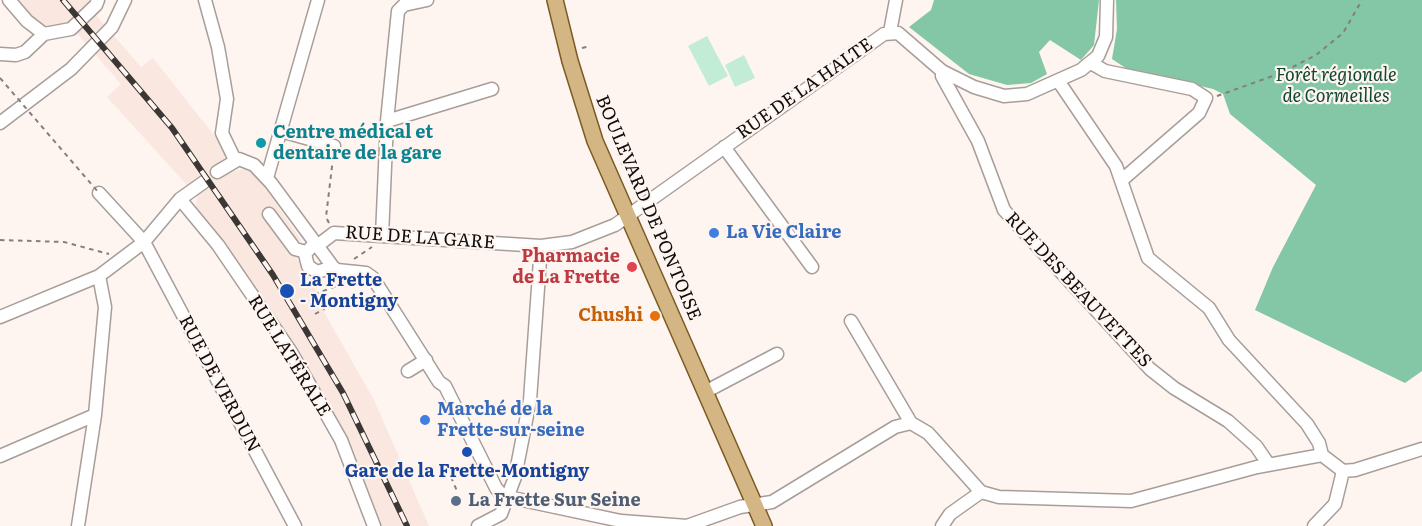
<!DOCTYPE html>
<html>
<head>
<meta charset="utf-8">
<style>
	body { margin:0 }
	canvas { display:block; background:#fef4f0 }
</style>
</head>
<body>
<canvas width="1422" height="526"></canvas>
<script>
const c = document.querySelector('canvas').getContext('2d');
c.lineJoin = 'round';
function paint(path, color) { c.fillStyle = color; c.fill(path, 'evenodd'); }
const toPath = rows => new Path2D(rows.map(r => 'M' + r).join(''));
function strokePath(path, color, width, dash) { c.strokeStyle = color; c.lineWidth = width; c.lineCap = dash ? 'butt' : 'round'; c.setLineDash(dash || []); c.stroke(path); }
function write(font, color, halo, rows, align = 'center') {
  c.font = font + ' Literata,serif'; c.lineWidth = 4.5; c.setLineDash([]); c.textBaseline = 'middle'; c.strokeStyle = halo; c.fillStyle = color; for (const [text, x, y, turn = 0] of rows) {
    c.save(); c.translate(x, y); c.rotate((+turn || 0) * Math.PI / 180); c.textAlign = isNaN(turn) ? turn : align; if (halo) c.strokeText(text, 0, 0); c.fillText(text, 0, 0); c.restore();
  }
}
paint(toPath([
	[16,0,91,0,87,5,141,67,153,58,220,143,222,143,227,155,215,169,227,174,245,168,255,173,301,240,290,247,327,309,324,312,374,400,429,526,380,526,347,441,262,298,196,207,197,195,206,185,202,178,187,185,107,97,121,84,68,23,53,28,44,27,33,20]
]), '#f9e7e0');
paint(toPath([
	[707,36,728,76,709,86,688,46],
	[744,55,755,78,735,87,725,65]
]), '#c3ecd7');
paint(toPath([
	[934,0,1099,0,1094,45,1081,60,1050,40,1039,52,1047,74,1031,83,1007,85,969,74,909,27,931,10],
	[1116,0,1422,0,1422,371,1405,383,1255,310,1273,267,1316,185,1230,114,1223,94,1213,89,1127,69,1112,59,1117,29]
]), '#83c7a6');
const minor = toPath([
	[9,0,27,21,44,34],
	[205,0,218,47,227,99,222,133,235,160],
	[890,32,896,0],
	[0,54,16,55,25,52,44,34,71,29,96,5,98,0],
	[1091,63,1105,71,1192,89,1206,98,1199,113,1122,180],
	[942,71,942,76,978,141,1004,210,1150,369,1174,388,1228,421,1256,446,1269,465],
	[1059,82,1116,166,1148,258,1209,308,1229,340,1307,424,1319,443,1322,455],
	[387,121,492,89],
	[0,123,71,69,112,27,125,0],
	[281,131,334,146],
	[724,147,812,267],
	[217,172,239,159,254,165,271,183,333,267,337,270,366,273,373,278,439,382,445,386,496,488,503,496,508,497,621,521,687,526,740,507,772,502,895,427,911,423,928,433,981,492,999,497,1131,501,1257,467,1322,455,1343,471,1355,470,1422,449],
	[267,178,318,0],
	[99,193,144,242,295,526],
	[180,199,218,245,291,352,341,440,374,526],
	[269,214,295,249,306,252],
	[382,236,387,121,398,11,404,5,427,0],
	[315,243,305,254,308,266,317,272,333,267],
	[317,246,334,233,541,246,572,242,615,225,884,34,898,33,942,71,974,87,1004,96,1027,94,1081,70,1098,56,1106,37,1107,0],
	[0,317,99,276,144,242,180,199,204,182],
	[851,321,911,423],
	[408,371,426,360],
	[705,392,777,354],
	[0,456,95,415],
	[78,526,95,415,105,307,99,276],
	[478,526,501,514,515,477,530,400,541,246],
	[942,526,950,514,981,492],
	[1314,526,1335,504,1343,471]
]);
const major = toPath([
	[555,0,570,61,595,141,764,526]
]);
strokePath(minor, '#a79e9a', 15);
strokePath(major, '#7c5b23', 18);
strokePath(toPath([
	[582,48,590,46],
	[1217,96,1281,73,1316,55,1343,33,1362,0],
	[621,164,628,161],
	[329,223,326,217,333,158],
	[0,240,64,242,109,254],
	[354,259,372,247],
	[315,314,324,309,315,294,342,284],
	[451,477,457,491]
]), '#857f7c', 2, [4.5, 4.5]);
strokePath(minor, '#fff', 12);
strokePath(major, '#d3b683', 15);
const rail = toPath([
	[63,0,172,128,273,275,343,393,407,526]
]);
strokePath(rail, '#3b3735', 6);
strokePath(rail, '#fef4f0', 4, [11]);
strokePath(toPath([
	[0,78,99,193]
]), '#857f7c', 2, [4.5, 4.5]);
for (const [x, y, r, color] of [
	[261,143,6,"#0f9aa8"],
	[714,233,6,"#3f7fe0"],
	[632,267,6,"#e0444e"],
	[287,291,8,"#1a4fb4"],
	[655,316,6,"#e8710a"],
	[425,420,6,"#3f7fe0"],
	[467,452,6,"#1a4fb4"],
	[456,501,6,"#5c6f8a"]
]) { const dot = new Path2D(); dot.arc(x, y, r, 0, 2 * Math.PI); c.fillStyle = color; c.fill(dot); strokePath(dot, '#fef4f0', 2); }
write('italic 18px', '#0f4631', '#fef4f0', [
	["Forêt régionale",1336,76],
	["de Cormeilles",1336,97]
]);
write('18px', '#100d0c', '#fef4f0', [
	["RUE DE LA HALTE",805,89,-35],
	["BOULEVARD DE PONTOISE",648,208,67],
	["RUE DE LA GARE",420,238,4],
	["RUE DES BEAUVETTES",1078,290,47],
	["RUE LATÉRALE",289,356,58],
	["RUE DE VERDUN",219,384,62]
]);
write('bold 18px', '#0d838f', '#fef4f0', [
	["Centre médical et",273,133],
	["dentaire de la gare",273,154]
], 'left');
write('bold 18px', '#366cbe', '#fef4f0', [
	["La Vie Claire",726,233],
	["Marché de la",437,410],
	["Frette-sur-seine",437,431]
], 'left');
write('bold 18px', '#be3a42', '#fef4f0', [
	["Pharmacie",620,257],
	["de La Frette",620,278]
], 'right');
write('bold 18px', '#164399', '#fef4f0', [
	["La Frette",300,281],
	["- Montigny",300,302],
	["Gare de la Frette-Montigny",467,472,"center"]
], 'left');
write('bold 18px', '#c56008', '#fef4f0', [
	["Chushi",643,316]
], 'right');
write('bold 18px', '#4e5e75', '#fef4f0', [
	["La Frette Sur Seine",468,501]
], 'left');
</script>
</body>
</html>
